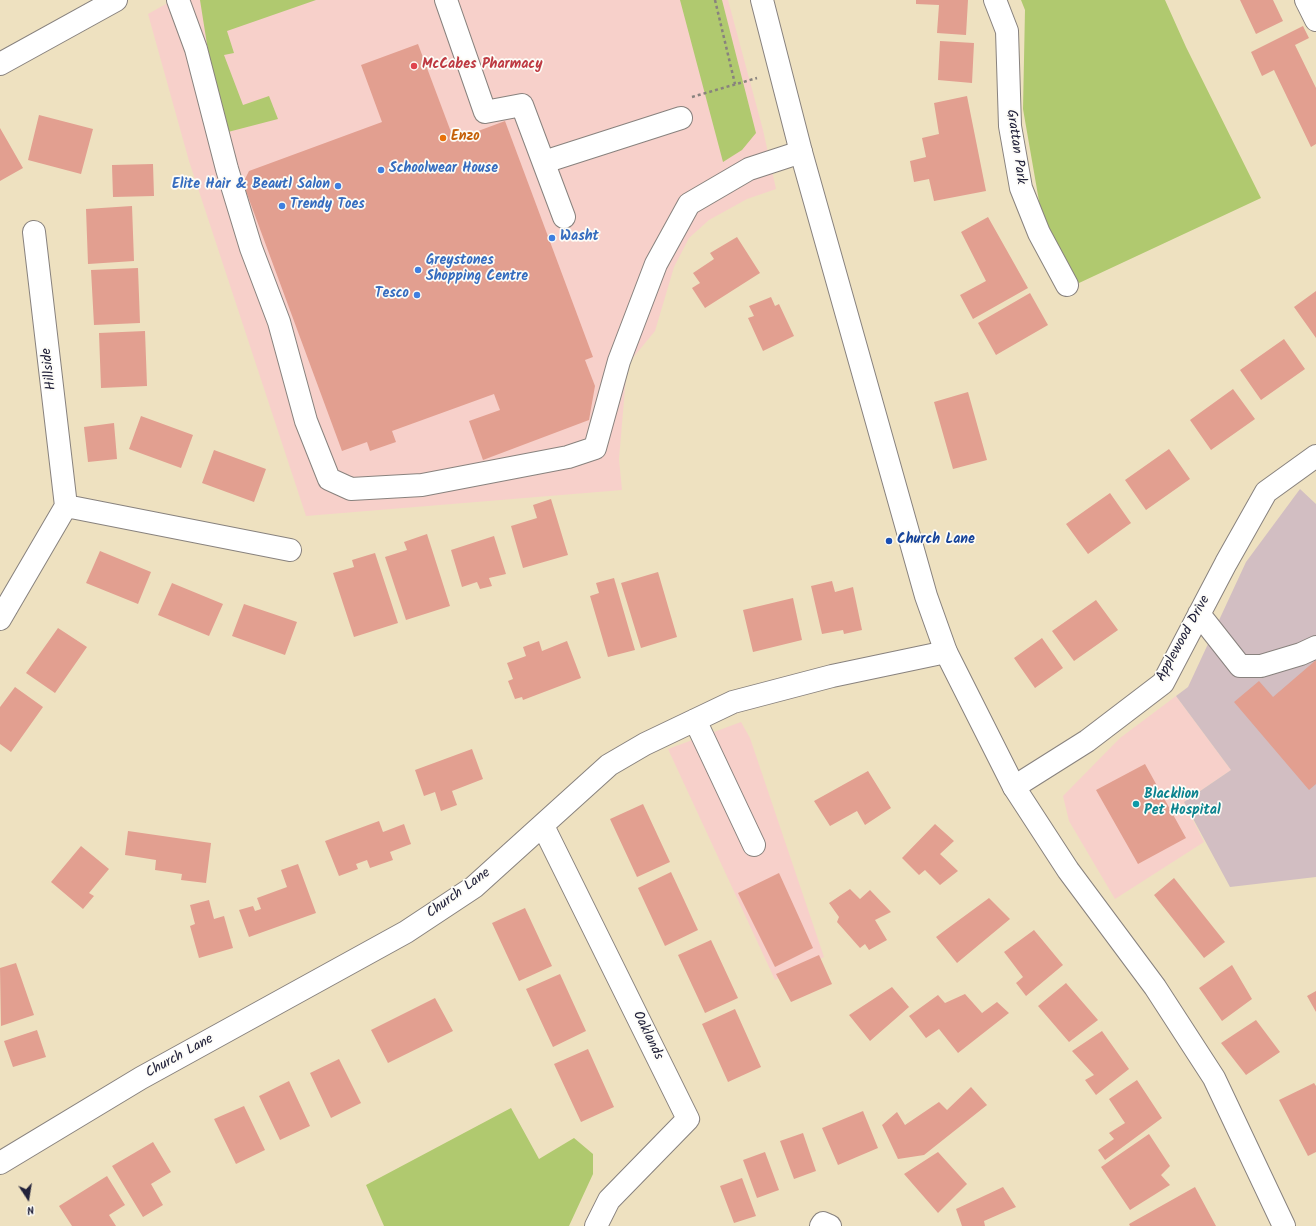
<!DOCTYPE html>
<html>
<head>
<meta charset="utf-8">
<style>
	body { margin:0 }
	#map { position:relative; width:1316px; height:1226px; overflow:hidden; background:#eee1c0; font-family:Kalam,sans-serif }
	canvas { display:block }
	.north { position:absolute; left:8px; top:1178px; width:40px; height:40px; -webkit-text-stroke:3px #fdfcf7; paint-order:stroke; rotate:168deg; font-size:11px; font-weight:700; line-height:16px; text-align:center; color:#22223b }
	.north::after { content:''; display:block; margin:auto; width:14px; height:18px; background:#22223b; clip-path:polygon(50% 0,100% 100%,50% 72%,0 100%) }
</style>
</head>
<body>
<div id="map">
<canvas width="1316" height="1226"></canvas>
<div class="north">N</div>
</div>
<script>
const c = document.querySelector('canvas').getContext('2d');
c.lineJoin = 'round';
function paint(path, color) { c.fillStyle = color; c.fill(path, 'evenodd'); }
const toPath = rows => new Path2D(rows.map(r => 'M' + r).join(''));
function strokePath(path, color, width, dash) { c.strokeStyle = color; c.lineWidth = width; c.lineCap = dash ? 'butt' : 'round'; c.setLineDash(dash || []); c.stroke(path); }
function write(font, color, halo, rows, align = 'center') {
  c.font = font + ' Kalam,sans-serif'; c.lineWidth = 3.5; c.setLineDash([]); c.textBaseline = 'middle'; c.strokeStyle = halo; c.fillStyle = color; for (const [text, x, y, turn = 0] of rows) {
    c.save(); c.translate(x, y); c.rotate((+turn || 0) * Math.PI / 180); c.textAlign = isNaN(turn) ? turn : align; if (halo) c.strokeText(text, 0, 0); c.fillText(text, 0, 0); c.restore();
  }
}
paint(toPath([
	[173,0,728,0,763,130,776,189,747,199,709,220,689,238,674,267,655,331,627,365,619,459,622,490,306,516,189,161,148,14],
	[1176,696,1231,770,1184,802,1204,842,1115,899,1069,821,1063,796,1120,738],
	[741,722,750,738,824,957,775,980,668,749]
]), '#f7d0ca');
paint(toPath([
	[1300,489,1316,504,1316,877,1230,887,1184,802,1231,770,1176,696,1188,687,1246,562]
]), '#d2bec2');
paint(toPath([
	[200,0,316,0,227,31,234,53,224,55,243,105,269,96,278,119,228,132,209,57],
	[680,0,722,0,756,133,742,150,723,162],
	[1021,0,1165,0,1186,47,1261,198,1079,283,1043,224,1023,109,1025,10],
	[511,1108,539,1159,574,1138,593,1154,593,1174,569,1226,384,1226,366,1185]
]), '#b0c96f');
paint(toPath([
	[916,0,968,0,966,35,937,33,939,5,916,4],
	[1240,0,1273,0,1283,21,1256,34],
	[1303,26,1309,38,1295,45,1316,88,1316,144,1311,147,1274,70,1262,76,1251,52],
	[940,41,974,43,972,83,938,80],
	[418,44,454,140,505,121,593,357,585,360,595,386,589,420,483,460,469,421,500,410,494,394,392,431,396,442,370,451,367,442,342,451,243,183,249,171,382,122,361,65],
	[967,96,986,191,934,201,929,179,914,182,910,161,926,157,922,138,939,134,934,103],
	[39,115,93,129,81,174,28,160],
	[0,128,23,168,0,181],
	[153,164,154,196,113,197,112,165],
	[132,206,134,261,88,264,86,209],
	[988,217,1028,288,973,319,960,295,986,281,961,232],
	[737,237,760,273,705,308,692,288,700,283,693,273,714,259,710,253],
	[138,268,140,323,94,325,91,270],
	[1316,291,1316,338,1294,307],
	[1030,293,1048,325,996,355,978,323],
	[771,297,775,306,779,304,794,336,763,351,748,318,754,316,749,306],
	[145,331,147,386,101,388,99,333],
	[1284,339,1305,369,1261,400,1240,370],
	[1233,389,1255,419,1211,450,1190,420],
	[968,392,987,460,953,469,934,402],
	[141,416,193,435,181,468,129,449],
	[114,423,117,459,88,462,84,427],
	[1169,449,1190,479,1146,510,1125,480],
	[214,450,266,469,254,502,202,483],
	[1110,493,1131,523,1088,554,1066,524],
	[551,499,568,555,523,568,511,526,537,518,533,505],
	[427,534,450,606,406,620,385,557,407,550,404,542],
	[494,536,506,574,489,578,492,586,480,589,477,582,462,587,451,550],
	[100,551,151,572,138,604,86,583],
	[375,553,398,623,354,637,333,573,354,567,352,560],
	[658,572,677,637,641,648,621,583],
	[614,578,635,650,608,657,590,596,599,593,596,583],
	[832,581,835,592,853,587,862,630,844,634,843,630,822,634,811,586],
	[172,583,223,604,209,636,158,615],
	[793,598,802,640,753,652,743,610],
	[1096,600,1118,630,1074,661,1052,631],
	[244,604,297,622,285,655,232,636],
	[58,628,87,647,55,693,26,673],
	[1042,638,1063,668,1035,688,1014,658],
	[539,641,542,651,567,641,581,678,523,700,522,697,515,699,508,681,513,679,507,663,526,656,523,647],
	[1316,660,1316,784,1309,790,1234,702,1259,681,1273,697],
	[15,687,43,707,11,752,0,744,0,707],
	[472,749,483,779,452,791,457,805,441,811,435,792,424,796,415,770],
	[1145,764,1186,838,1138,864,1096,790],
	[868,771,891,808,865,825,857,811,830,826,814,801],
	[643,804,670,862,637,877,610,819],
	[379,821,383,832,404,824,411,844,390,852,393,860,370,868,367,860,356,864,358,869,339,876,325,841],
	[935,824,954,841,940,854,958,871,940,885,925,870,919,875,902,858],
	[128,831,211,843,206,883,181,880,182,874,155,870,156,860,125,855],
	[81,846,109,869,89,893,94,896,83,909,51,882],
	[298,864,316,913,249,937,239,910,253,906,255,911,261,909,257,898,287,887,281,870],
	[671,872,698,930,665,946,638,888],
	[779,873,813,948,775,967,738,893],
	[1174,878,1225,942,1204,958,1154,895],
	[850,889,860,899,870,890,891,912,875,920,887,940,869,950,865,944,860,948,837,922,839,917,829,903],
	[989,898,1010,919,957,963,936,937],
	[209,900,214,919,224,916,233,948,199,958,190,926,195,924,190,905],
	[525,908,552,966,519,981,492,923],
	[1034,930,1063,965,1026,996,1016,983,1023,977,1004,952],
	[711,940,738,998,705,1013,678,955],
	[819,955,832,984,791,1002,776,974],
	[16,963,34,1015,1,1026,0,968],
	[1232,965,1252,999,1222,1021,1199,988],
	[560,974,586,1031,553,1047,526,989],
	[1066,983,1098,1020,1069,1042,1038,1006],
	[892,987,909,1007,870,1041,849,1015],
	[1316,991,1316,1012,1307,996],
	[965,994,982,1013,997,1002,1009,1013,958,1053,939,1029,926,1038,909,1016,938,995,945,1003],
	[435,998,453,1031,388,1063,371,1030],
	[735,1009,761,1067,728,1082,702,1024],
	[1256,1020,1280,1052,1246,1075,1221,1043],
	[37,1030,46,1057,13,1067,4,1041],
	[1102,1031,1129,1069,1096,1095,1085,1080,1094,1075,1072,1051],
	[588,1049,614,1107,581,1122,554,1064],
	[339,1059,361,1103,331,1118,310,1073],
	[1137,1080,1162,1118,1105,1160,1098,1150,1114,1139,1109,1133,1125,1123,1109,1099],
	[289,1081,310,1126,280,1140,259,1096],
	[1314,1083,1316,1086,1316,1152,1308,1156,1279,1100],
	[971,1087,987,1105,924,1155,898,1159,882,1125,897,1112,905,1125,939,1102,947,1110],
	[244,1106,265,1150,236,1164,214,1119],
	[863,1111,878,1148,838,1165,822,1128],
	[803,1133,816,1171,794,1179,780,1141],
	[1149,1134,1170,1166,1161,1175,1170,1185,1130,1210,1101,1167],
	[153,1142,171,1172,151,1184,163,1205,143,1217,112,1166],
	[765,1152,779,1190,757,1198,743,1160],
	[938,1152,967,1184,938,1213,904,1174],
	[107,1176,125,1205,109,1215,116,1226,72,1226,59,1206],
	[742,1178,756,1216,734,1223,720,1186],
	[1003,1187,1016,1207,984,1221,985,1226,962,1226,956,1209],
	[1195,1187,1216,1226,1130,1226,1129,1224]
]), '#e29f90');
const minor = toPath([
	[178,0,196,49,227,169,251,248,279,322,306,421,329,479,351,489,422,485,568,457,595,448,619,361,656,264,689,204,749,169,801,152],
	[446,0,485,112,522,105,564,217],
	[995,0,1007,31,1010,126,1021,188,1039,233,1067,285],
	[1306,0,1316,20],
	[0,64,116,0],
	[544,162,681,118],
	[66,506,290,550],
	[1199,614,1240,666,1261,666,1301,654,1316,647],
	[0,619,66,506,34,232],
	[695,720,754,845],
	[1014,787,1087,741,1163,683,1226,563,1266,492,1316,456],
	[543,826,688,1119,609,1200,596,1226],
	[0,1163,141,1078,406,932,474,887,609,765,645,744,733,702,832,676,946,652],
	[821,1226,823,1223,830,1226]
]);
const major = toPath([
	[762,0,801,152,926,596,946,652,1014,787,1068,870,1155,987,1214,1078,1284,1226]
]);
strokePath(minor, '#88827e', 24);
strokePath(major, '#88827e', 24);
strokePath(toPath([
	[715,0,735,84],
	[692,97,757,78]
]), '#88827e', 2.5, [3, 3]);
strokePath(minor, '#fff', 22);
strokePath(major, '#fff', 22);
for (const [x, y, r, color] of [
	[414,66,4,"#e0444e"],
	[443,138,4,"#e8710a"],
	[381,170,4,"#3f7fe0"],
	[338,186,4,"#3f7fe0"],
	[282,206,4,"#3f7fe0"],
	[552,238,4,"#3f7fe0"],
	[418,270,4,"#3f7fe0"],
	[417,295,4,"#3f7fe0"],
	[889,541,4,"#1a4fb4"],
	[1136,804,4,"#0f9aa8"]
]) { const dot = new Path2D(); dot.arc(x, y, r, 0, 2 * Math.PI); c.fillStyle = color; c.fill(dot); strokePath(dot, '#fdfcf7', 1.5); }
write('bold 14px', '#be3a42', '#fdfcf7', [
	["McCabes Pharmacy",422,66]
], 'left');
write('bold 14px', '#c56008', '#fdfcf7', [
	["Enzo",451,138]
], 'left');
write('14px', '#22223b', '#fdfcf7', [
	["Grattan Park",1015,147,82],
	["Hillside",50,369,-97],
	["Applewood Drive",1184,639,-61],
	["Church Lane",459,894,-36],
	["Oaklands",647,1036,64],
	["Church Lane",180,1057,-29]
]);
write('bold 14px', '#366cbe', '#fdfcf7', [
	["Schoolwear House",389,170],
	["Elite Hair & Beautl Salon",330,186,"right"],
	["Trendy Toes",290,206],
	["Washt",560,238],
	["Greystones",426,262],
	["Shopping Centre",426,278],
	["Tesco",409,295,"right"]
], 'left');
write('bold 14px', '#164399', '#fdfcf7', [
	["Church Lane",897,541]
], 'left');
write('bold 14px', '#0d838f', '#fdfcf7', [
	["Blacklion",1144,796],
	["Pet Hospital",1144,812]
], 'left');
</script>
</body>
</html>
